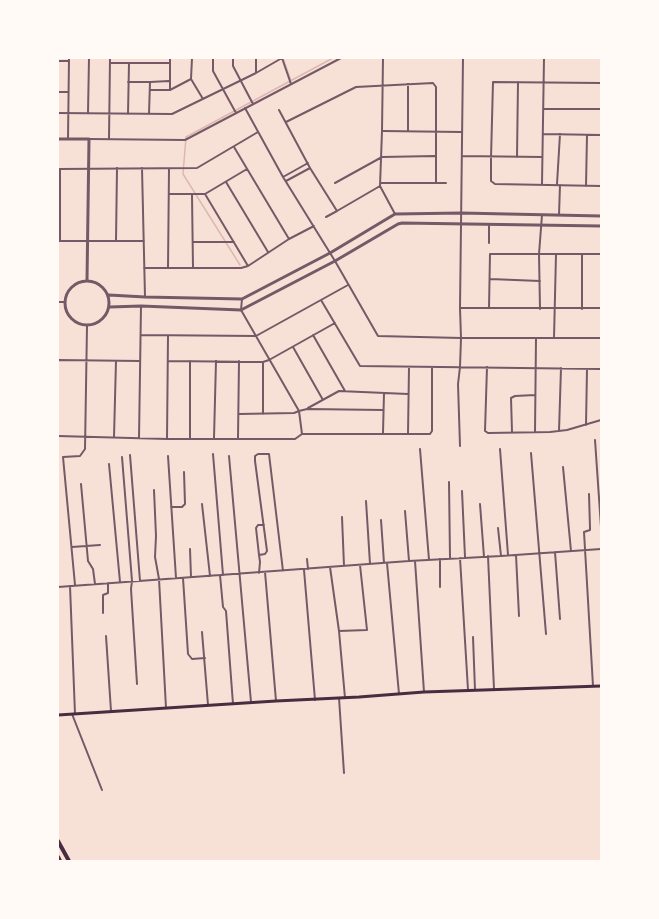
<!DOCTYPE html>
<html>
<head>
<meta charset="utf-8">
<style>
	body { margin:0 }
	#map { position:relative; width:659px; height:919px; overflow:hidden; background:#f7e1d7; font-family:"Alegreya Sans",sans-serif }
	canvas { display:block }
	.frame { position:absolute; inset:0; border:59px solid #fffaf5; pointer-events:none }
</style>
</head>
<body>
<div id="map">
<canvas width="659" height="919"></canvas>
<div class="frame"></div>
</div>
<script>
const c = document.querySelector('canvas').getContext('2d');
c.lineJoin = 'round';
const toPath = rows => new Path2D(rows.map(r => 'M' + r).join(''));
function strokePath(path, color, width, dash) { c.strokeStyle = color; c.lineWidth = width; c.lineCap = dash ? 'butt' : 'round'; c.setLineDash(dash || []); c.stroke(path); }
strokePath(toPath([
	[283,58,291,81],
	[240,265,183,174,186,137,333,58]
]), '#dcb8b0', 1.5);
strokePath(toPath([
	[170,58,170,90,191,79],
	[192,58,191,79,203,99],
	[213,58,213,71,236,113],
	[233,58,233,66,253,104],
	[282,58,291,84],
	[383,58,382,131,380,186,395,214],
	[58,61,69,61],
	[110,63,129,63,128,114],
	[129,63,169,63],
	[256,73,256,58],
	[128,82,150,82],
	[601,83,493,82,491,158,491,181,495,184,601,186],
	[150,90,169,90],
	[58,92,68,92],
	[245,108,283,177,335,261,378,336,461,338,601,338],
	[543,109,601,109],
	[279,110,310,168,337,211,380,186],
	[58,113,172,114,256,73,282,58],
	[88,113,89,58],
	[149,114,150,82,169,81],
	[286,122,356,87,433,83,436,87,436,183],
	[408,130,408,84],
	[383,131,461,132],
	[543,134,601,135],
	[68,139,69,58],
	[89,139,185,140,341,58],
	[109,139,110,58],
	[234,147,289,239],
	[462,156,542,157],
	[517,157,518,82],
	[142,168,145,297],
	[58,169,197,168,258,132],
	[283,177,308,163],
	[286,181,310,168],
	[226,182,268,252],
	[335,183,382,157,435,156],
	[381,183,446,183],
	[542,184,544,58],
	[557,184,560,134],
	[586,186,587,135],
	[169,194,205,194,247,169],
	[205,194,248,266],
	[192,195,193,268],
	[559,215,560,185],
	[326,217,337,211],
	[489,224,489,243],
	[58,241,144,241],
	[60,241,60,169],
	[116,241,117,168],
	[193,242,234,242],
	[144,268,241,268,248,266,289,239,314,226],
	[168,268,169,169],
	[490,279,540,281],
	[242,299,241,310,299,411,302,434],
	[321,300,360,366,601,369],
	[58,302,65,302],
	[460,308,601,308],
	[489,308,490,254,601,254],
	[540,309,539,254,542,215],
	[582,309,582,254],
	[141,335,256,336,348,285],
	[313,335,345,391],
	[554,338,556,254],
	[293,347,323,400],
	[58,360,140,361],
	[168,361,263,362,269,360,335,323],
	[190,361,190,439],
	[487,367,485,431,488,433,550,432,567,430,601,420],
	[58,386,58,360],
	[308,408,339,391,408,394],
	[239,414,294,413,299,411,307,409,383,410],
	[263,414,263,362],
	[586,425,587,369],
	[559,431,561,368],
	[512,432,511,398,515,396,535,395],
	[535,432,536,338],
	[383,433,384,393],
	[408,434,409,367],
	[58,436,167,439,295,439,302,434,430,434,432,431,432,367],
	[114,437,116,361],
	[139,438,141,306],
	[214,438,216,361],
	[238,438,239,361],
	[167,439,168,336],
	[595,440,601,527],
	[460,446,458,384,460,367,461,338,460,308,463,58],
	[420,449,429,560],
	[500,449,508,555],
	[531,453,546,634],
	[213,454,223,575],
	[130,455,140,581],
	[168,456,176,578],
	[229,456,251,702],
	[122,457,132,581,131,589,137,684],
	[109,464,120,582],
	[563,467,571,551],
	[449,482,450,558],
	[81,484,88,561,93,569,95,584],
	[154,490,156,536,155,557,159,579,166,708],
	[462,491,465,557],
	[589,494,590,528,590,530,584,532,593,686],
	[366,501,370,564],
	[202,504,210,576],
	[480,504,484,557],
	[171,507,182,507,185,504,184,472],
	[405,511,409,561],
	[342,517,344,566],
	[381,520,384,563],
	[498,528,501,556],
	[72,547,100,545],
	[190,549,191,577],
	[555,552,560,619],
	[259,555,256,528,258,525,264,525],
	[516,555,519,616],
	[488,556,494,689],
	[460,558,468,690],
	[307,559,308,569],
	[415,561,424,692],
	[387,563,399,694],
	[330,567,339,631,345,698],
	[304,570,315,700],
	[265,572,276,701],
	[259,573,260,562,259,555,265,554,267,551,255,461,255,456,258,454,269,454,283,571],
	[220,575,223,607,226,611,233,704],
	[183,578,188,654,192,659,205,658],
	[75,585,63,457,80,456,85,449,87,326],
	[70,586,75,714],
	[58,587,409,561,501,556,601,549],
	[440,587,440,559],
	[103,613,103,595,108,593,108,583],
	[339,631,367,630,360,565],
	[202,632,208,705],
	[106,636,111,711],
	[473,637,475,690],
	[339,698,344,773],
	[72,714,102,790]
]), '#755966', 2);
strokePath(toPath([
	[58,139,89,139,87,280],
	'65 303a22 22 0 1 1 44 0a22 22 0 1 1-44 0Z',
	[109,295,145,297,242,299,330,253,395,214,461,213,601,216],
	[110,307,141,306,241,310,335,261,398,224,402,223,601,226]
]), '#755966', 3);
strokePath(toPath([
	[58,715,276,701,359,697,424,692,601,686]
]), '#4a2c40', 3);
strokePath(toPath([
	[58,841,69,861],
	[58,857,60,861]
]), '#4a2c40', 4);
</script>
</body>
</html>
